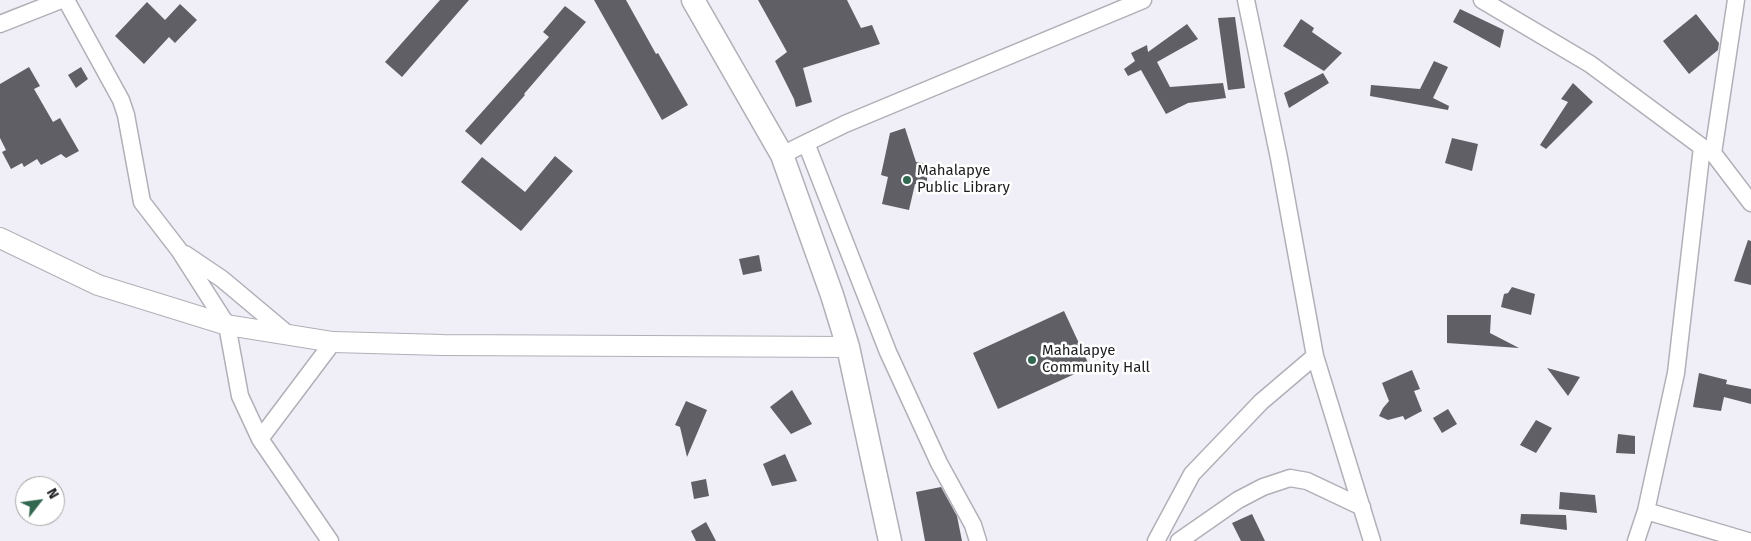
<!DOCTYPE html>
<html>
<head>
<meta charset="utf-8">
<style>
	body { margin:0 }
	#map { position:relative; width:1751px; height:541px; overflow:hidden; background:#f0eef6; font-family:"Fira Sans",sans-serif }
	canvas { display:block }
	.north { position:absolute; left:15px; top:476px; width:50px; height:50px; box-sizing:border-box; background:#fff; border:1px solid #a5a5a6; border-radius:50%; rotate:60deg; font-size:14px; font-weight:700; line-height:20px; text-align:center; color:#1d1d20 }
	.north::after { content:''; display:block; margin:auto; width:18px; height:22px; background:#32684f; clip-path:polygon(50% 0,100% 100%,50% 72%,0 100%) }
</style>
</head>
<body>
<div id="map">
<canvas width="1751" height="541"></canvas>
<div class="north">N</div>
</div>
<script>
const c = document.querySelector('canvas').getContext('2d');
c.lineJoin = 'round';
function paint(path, color) { c.fillStyle = color; c.fill(path, 'evenodd'); }
const toPath = rows => new Path2D(rows.map(r => 'M' + r).join(''));
function strokePath(path, color, width, dash) { c.strokeStyle = color; c.lineWidth = width; c.lineCap = dash ? 'butt' : 'round'; c.setLineDash(dash || []); c.stroke(path); }
function write(font, color, halo, rows, align = 'center') {
  c.font = font + ' "Fira Sans",sans-serif'; c.lineWidth = 5; c.setLineDash([]); c.textBaseline = 'middle'; c.strokeStyle = halo; c.fillStyle = color; for (const [text, x, y, turn = 0] of rows) {
    c.save(); c.translate(x, y); c.rotate((+turn || 0) * Math.PI / 180); c.textAlign = isNaN(turn) ? turn : align; if (halo) c.strokeText(text, 0, 0); c.fillText(text, 0, 0); c.restore();
  }
}
paint(toPath([
	[440,0,469,0,402,77,385,62],
	[594,0,626,0,656,54,658,53,688,105,662,120],
	[758,0,847,0,861,28,872,25,880,44,803,68,812,102,796,107,794,99,775,61,787,52],
	[147,2,165,20,180,4,197,20,175,43,169,37,144,64,115,36],
	[565,6,586,22,524,94,525,95,481,145,465,131,549,37,543,32],
	[1460,9,1504,30,1500,48,1453,22],
	[1696,14,1719,43,1718,50,1689,74,1663,41],
	[1235,17,1245,88,1228,90,1218,18],
	[1301,19,1314,28,1312,32,1342,53,1324,71,1283,46],
	[1187,24,1198,39,1157,62,1170,87,1223,83,1226,98,1188,103,1166,114,1141,70,1128,76,1124,69,1135,61,1131,53,1147,45,1148,52],
	[1434,61,1448,67,1433,98,1449,106,1448,110,1370,96,1371,85,1420,89],
	[29,67,40,86,34,89,53,122,60,118,79,151,66,158,61,154,41,165,37,159,24,167,22,163,11,169,2,152,6,150,0,138,0,84],
	[81,67,88,79,76,88,68,75],
	[1323,73,1329,83,1289,108,1284,93],
	[1573,83,1593,102,1546,149,1540,145,1568,102,1561,99],
	[905,128,916,162,929,164,926,187,915,184,909,210,882,204,888,177,881,175,890,133],
	[1452,138,1478,144,1472,171,1445,163],
	[555,156,573,171,521,231,461,182,482,157,525,192],
	[1748,240,1751,241,1751,285,1734,281],
	[759,255,762,271,743,275,739,259],
	[1512,287,1535,294,1531,315,1501,307,1504,294,1508,293],
	[1064,311,1090,367,998,409,973,353],
	[1447,315,1491,315,1490,333,1519,348,1447,343],
	[1547,368,1580,377,1568,396],
	[1412,370,1420,389,1414,391,1422,411,1405,420,1403,416,1388,420,1379,416,1383,408,1389,401,1382,383],
	[1699,373,1727,380,1726,384,1751,389,1751,404,1724,397,1721,411,1693,407],
	[792,390,812,424,791,434,770,407],
	[686,401,707,410,687,457,680,427,675,425],
	[1448,409,1457,424,1442,433,1433,418],
	[1536,420,1552,428,1536,453,1520,445],
	[1618,434,1635,436,1635,454,1616,453],
	[785,454,797,481,772,486,763,464],
	[706,479,709,496,694,499,691,482],
	[941,487,957,516,962,541,925,541,916,492],
	[1560,492,1595,495,1597,513,1559,509],
	[1252,514,1265,541,1241,541,1232,523],
	[1521,514,1566,515,1567,530,1520,524],
	[706,522,716,541,696,541,691,531]
]), '#605f66');
const minor = toPath([
	[66,0,121,100,126,115,142,202,179,250,227,325,240,396,260,439,330,541],
	[1246,0,1279,158,1315,356,1372,541],
	[1482,0,1590,64,1702,147,1713,153,1751,203],
	[0,24,61,0],
	[806,143,845,124,1143,0],
	[1713,153,1736,0],
	[782,155,806,143,888,352,939,463,973,525,978,541],
	[185,254,222,279,290,336],
	[260,439,333,342],
	[1646,511,1748,541],
	[1156,541,1192,474,1261,402,1315,356],
	[1179,541,1238,500,1263,487,1290,478,1307,481,1362,507],
	[1636,541,1646,511,1676,373,1702,147]
]);
const tertiary = toPath([
	[0,238,98,285,227,325,333,342,443,345,848,347]
]);
const secondary = toPath([
	[693,0,782,155,832,295,848,347,890,541]
]);
strokePath(minor, '#b1afb7', 19);
strokePath(tertiary, '#b1afb7', 22);
strokePath(secondary, '#b1afb7', 25);
strokePath(minor, '#fff', 16);
strokePath(tertiary, '#fff', 20);
strokePath(secondary, '#fff', 22);
for (const [x, y, r, color] of [
	[907,180,5,"#32684f"],
	[1032,360,5,"#32684f"]
]) { const dot = new Path2D(); dot.arc(x, y, r, 0, 2 * Math.PI); c.fillStyle = color; c.fill(dot); strokePath(dot, '#fff', 2); }
write('15px', '#1d1d20', '#fff', [
	["Mahalapye",917,171],
	["Public Library",917,188],
	["Mahalapye",1042,351],
	["Community Hall",1042,368]
], 'left');
</script>
</body>
</html>
